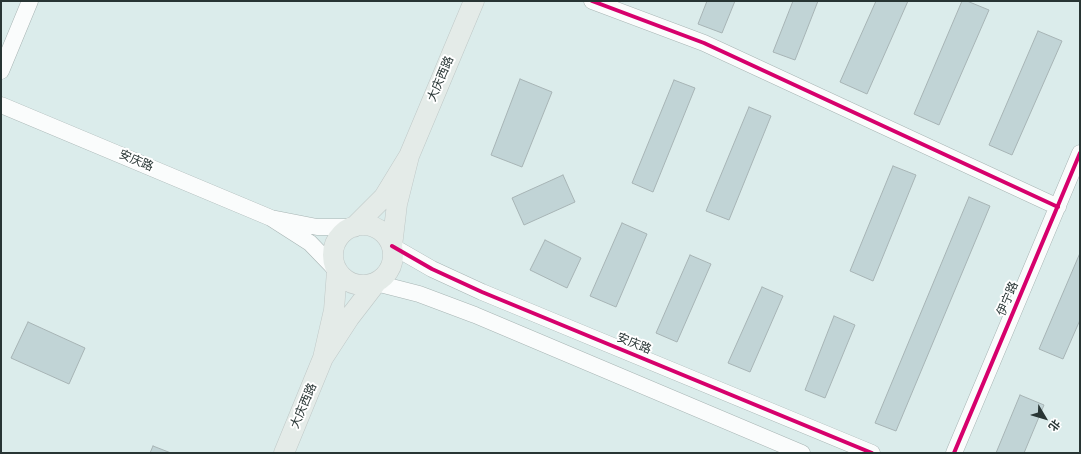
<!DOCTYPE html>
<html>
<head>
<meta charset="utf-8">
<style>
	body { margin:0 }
	#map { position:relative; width:1081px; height:454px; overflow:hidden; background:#dbeceb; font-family:"Space Grotesk","Noto Sans SC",sans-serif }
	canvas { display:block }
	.frame { position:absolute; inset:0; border:2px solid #283534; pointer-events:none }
	.north { position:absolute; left:1025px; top:398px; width:40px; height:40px; -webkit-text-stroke:3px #fff; paint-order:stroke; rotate:128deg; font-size:11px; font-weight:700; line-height:16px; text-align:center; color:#283534 }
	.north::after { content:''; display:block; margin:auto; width:14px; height:18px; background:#283534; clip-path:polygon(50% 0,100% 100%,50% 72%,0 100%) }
</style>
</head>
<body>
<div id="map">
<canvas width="1081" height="454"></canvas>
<div class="frame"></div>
<div class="north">北</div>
</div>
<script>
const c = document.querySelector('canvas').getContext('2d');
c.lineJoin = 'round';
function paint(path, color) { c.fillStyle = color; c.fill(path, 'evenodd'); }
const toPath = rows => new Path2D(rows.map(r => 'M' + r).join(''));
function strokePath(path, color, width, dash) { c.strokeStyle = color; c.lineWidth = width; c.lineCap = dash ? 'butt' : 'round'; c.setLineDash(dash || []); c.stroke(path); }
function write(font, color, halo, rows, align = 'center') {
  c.font = font + ' "Space Grotesk","Noto Sans SC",sans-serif'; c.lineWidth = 4; c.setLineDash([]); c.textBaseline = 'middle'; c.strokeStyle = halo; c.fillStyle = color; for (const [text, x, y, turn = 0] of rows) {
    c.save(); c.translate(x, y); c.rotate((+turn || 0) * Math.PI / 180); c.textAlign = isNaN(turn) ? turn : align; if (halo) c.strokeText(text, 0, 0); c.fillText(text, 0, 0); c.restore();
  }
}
const building = toPath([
	[707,1,735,1,722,33,698,24,707,1],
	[793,1,818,1,795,60,773,52,793,1],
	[876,1,908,1,867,94,840,82,876,1],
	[962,1,967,1,989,10,939,125,914,114,962,1],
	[1038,31,1062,41,1012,155,989,145,1038,31],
	[520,79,552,92,522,167,491,155,520,79],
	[674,80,695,88,653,192,632,183,674,80],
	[749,107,771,116,729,220,706,211,749,107],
	[893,166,916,175,873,281,850,271,893,166],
	[563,175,575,202,524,225,512,198,563,175],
	[969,197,990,206,896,431,875,423,969,197],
	[622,223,647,234,616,307,590,296,622,223],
	[545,240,581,258,567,288,530,270,545,240],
	[1080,253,1080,320,1063,359,1039,349,1080,253],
	[690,255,711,264,677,342,656,333,690,255],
	[762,287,783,296,750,372,728,363,762,287],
	[834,316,855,325,825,398,805,390,834,316],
	[28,322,85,348,69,384,11,358,28,322],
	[1020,395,1044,405,1024,453,996,453,1020,395],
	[153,446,171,453,150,453,153,446]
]);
paint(building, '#c1d4d6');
strokePath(building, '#a7b4b5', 1);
const minor = toPath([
	[592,1,704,43,1058,207],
	[1,71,30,1],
	[1,105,271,218],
	[392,246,432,269,482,292,872,453],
	[337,271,310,243,271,218,317,227,354,227],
	[376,283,419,294,475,315,802,453],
	[954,453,1080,153]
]);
const major = toPath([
	[409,156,474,1],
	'333 255a30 30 0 1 1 60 0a30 30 0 1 1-60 0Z',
	[354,227,384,197,409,156,397,204,392,246],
	[337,271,334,310,323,358,349,318,376,283],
	[284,453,323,358]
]);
strokePath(minor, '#a7b4b3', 17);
strokePath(major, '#bfc8c7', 21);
strokePath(minor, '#fafcfc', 16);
strokePath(major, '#e4ebe8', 20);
strokePath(toPath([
	[592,1,704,43,1058,207],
	[392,246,432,269,482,292,872,453],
	[954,453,1080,153]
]), '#d6006c', 4);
write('12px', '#283534', '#fff', [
	["大庆西路",441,79,-67],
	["安庆路",136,161,23],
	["伊宁路",1008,299,-67],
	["安庆路",634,344,22],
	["大庆西路",304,406,-67]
]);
</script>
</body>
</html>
